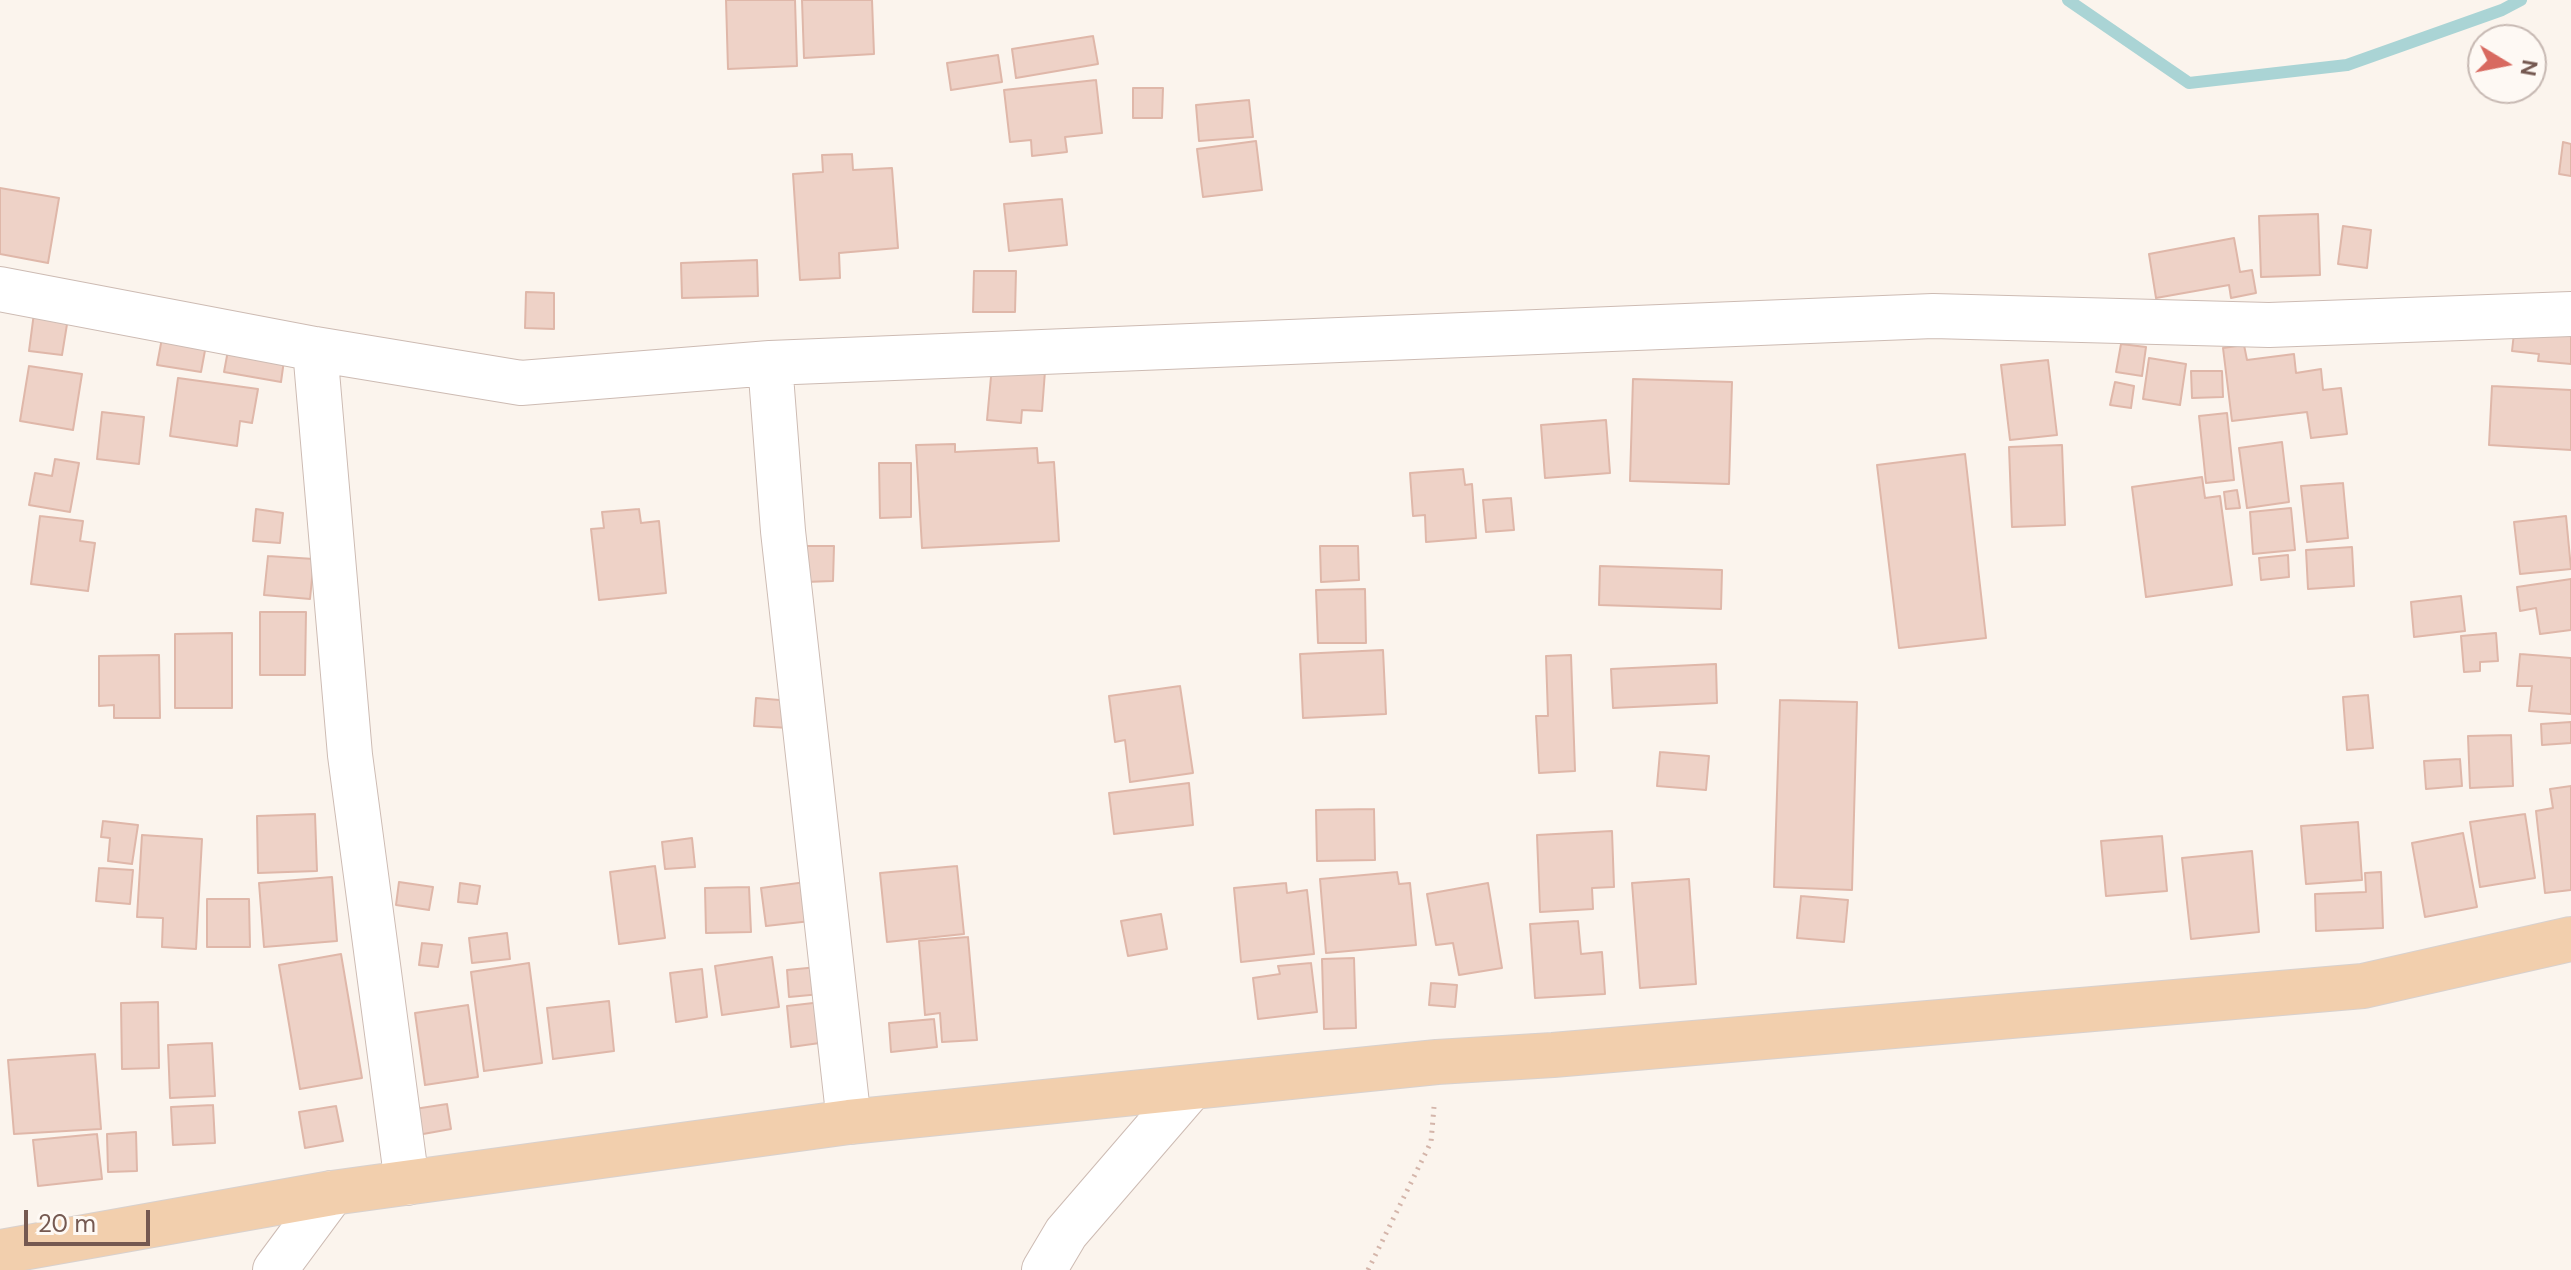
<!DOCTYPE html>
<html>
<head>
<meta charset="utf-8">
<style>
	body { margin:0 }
	#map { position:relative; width:2571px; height:1270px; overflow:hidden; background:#fbf4ed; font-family:"DM Sans",sans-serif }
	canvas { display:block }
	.north { position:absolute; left:2467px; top:24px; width:80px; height:80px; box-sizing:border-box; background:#fef9f4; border:2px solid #c7b9b3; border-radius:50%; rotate:100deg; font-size:22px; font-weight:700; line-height:32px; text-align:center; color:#755951 }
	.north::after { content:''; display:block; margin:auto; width:28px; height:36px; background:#d86a60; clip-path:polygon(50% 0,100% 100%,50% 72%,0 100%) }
	.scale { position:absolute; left:24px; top:1210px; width:126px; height:36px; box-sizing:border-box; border:4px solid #755951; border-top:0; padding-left:10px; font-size:24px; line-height:28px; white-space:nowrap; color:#755951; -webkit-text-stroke:6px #fef9f4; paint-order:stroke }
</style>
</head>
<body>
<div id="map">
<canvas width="2571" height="1270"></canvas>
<div class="north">N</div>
<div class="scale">20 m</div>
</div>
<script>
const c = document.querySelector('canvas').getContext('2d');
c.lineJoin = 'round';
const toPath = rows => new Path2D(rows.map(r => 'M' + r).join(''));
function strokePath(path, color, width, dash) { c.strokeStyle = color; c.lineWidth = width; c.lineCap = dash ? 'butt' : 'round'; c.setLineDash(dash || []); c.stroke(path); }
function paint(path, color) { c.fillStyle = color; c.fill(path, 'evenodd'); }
strokePath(toPath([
	[2068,0,2189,83,2347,65,2502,10,2521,0]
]), '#aad4d5', 12);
const building = toPath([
	[726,0,795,0,797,66,728,69,726,0],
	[802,0,872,0,874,54,804,58,802,0],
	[1093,36,1098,64,1016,78,1012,49,1093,36],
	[998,55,1002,82,951,90,947,63,998,55],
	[1096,80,1102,133,1065,137,1067,152,1032,156,1031,140,1010,142,1004,90,1096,80],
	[1133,88,1163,88,1162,118,1133,118,1133,88],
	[1249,100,1253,137,1199,141,1196,105,1249,100],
	[1256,141,1262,190,1203,197,1197,149,1256,141],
	[2563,142,2571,144,2571,176,2559,174,2563,142],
	[852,154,853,170,892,168,898,248,839,253,840,278,800,280,793,174,823,172,822,155,852,154],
	[0,188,59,198,48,263,0,254,0,188],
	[1062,199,1067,245,1009,251,1004,204,1062,199],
	[2318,214,2320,275,2261,277,2259,216,2318,214],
	[2343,226,2371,230,2367,268,2338,264,2343,226],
	[2234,238,2240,272,2252,270,2256,293,2231,298,2229,285,2156,298,2149,254,2234,238],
	[757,260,758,296,682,298,681,263,757,260],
	[974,271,1016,271,1015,312,973,312,974,271],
	[526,292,554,293,554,329,525,328,526,292],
	[34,313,68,318,62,355,29,351,34,313],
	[2515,324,2571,329,2571,364,2538,361,2539,354,2512,351,2515,324],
	[162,338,206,345,201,372,157,365,162,338],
	[2121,344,2146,347,2142,376,2116,372,2121,344],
	[229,345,285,353,281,382,224,372,229,345],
	[2244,345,2247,360,2294,354,2296,373,2321,369,2323,390,2341,388,2347,434,2311,438,2307,412,2232,421,2223,348,2244,345],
	[2149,358,2186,364,2180,405,2143,399,2149,358],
	[2048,360,2057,435,2010,440,2001,365,2048,360],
	[29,366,82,374,73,430,20,421,29,366],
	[992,366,1045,371,1042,411,1022,410,1021,423,987,420,992,366],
	[2191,371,2222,371,2223,397,2192,398,2191,371],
	[178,378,258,389,252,423,240,421,237,446,170,436,178,378],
	[1633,379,1732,382,1729,484,1630,481,1633,379],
	[2115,382,2134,386,2131,408,2110,405,2115,382],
	[2492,386,2571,390,2571,450,2489,445,2492,386],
	[102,412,144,417,139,464,97,459,102,412],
	[2227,413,2234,480,2206,483,2199,416,2227,413],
	[1606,420,1610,473,1545,478,1541,425,1606,420],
	[2282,442,2289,502,2247,508,2239,448,2282,442],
	[955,444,955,452,1037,448,1038,463,1054,462,1059,541,922,548,916,445,955,444],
	[2062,445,2065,525,2012,527,2009,447,2062,445],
	[1965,454,1986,638,1899,648,1877,465,1965,454],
	[55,459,79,463,70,512,29,505,35,473,52,476,55,459],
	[879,463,911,463,911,517,880,518,879,463],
	[1463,469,1465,485,1472,484,1476,538,1426,542,1425,515,1413,516,1410,473,1463,469],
	[2202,477,2205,498,2220,496,2232,585,2146,597,2132,487,2202,477],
	[2343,483,2348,538,2307,542,2301,486,2343,483],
	[2237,490,2240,508,2226,509,2224,492,2237,490],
	[1511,498,1514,530,1486,532,1483,500,1511,498],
	[2291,508,2295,550,2253,554,2250,512,2291,508],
	[256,509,283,513,280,543,253,541,256,509],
	[639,509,641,523,659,521,666,593,599,600,591,529,604,528,602,512,639,509],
	[40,516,83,521,80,541,95,543,88,591,31,584,40,516],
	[2566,516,2571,569,2520,574,2514,522,2566,516],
	[805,546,834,546,833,581,805,582,805,546],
	[1320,546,1358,546,1359,580,1321,582,1320,546],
	[2352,547,2354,586,2308,589,2306,550,2352,547],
	[2288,555,2289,577,2261,580,2259,558,2288,555],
	[268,556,314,559,310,599,264,595,268,556],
	[1600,566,1722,570,1721,609,1599,605,1600,566],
	[2571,579,2571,630,2540,634,2536,608,2520,611,2517,587,2571,579],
	[1365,589,1366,643,1318,643,1316,590,1365,589],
	[2461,596,2465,631,2414,637,2411,602,2461,596],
	[260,612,306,612,305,675,260,675,260,612],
	[232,633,232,708,175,708,175,634,232,633],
	[2496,633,2498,661,2480,662,2480,671,2464,672,2461,636,2496,633],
	[1383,650,1386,714,1303,718,1300,654,1383,650],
	[2520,654,2571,658,2571,714,2529,711,2532,686,2517,686,2520,654],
	[159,655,160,718,114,718,114,705,99,706,99,656,159,655],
	[1571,655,1575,771,1539,773,1536,716,1548,716,1546,656,1571,655],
	[1716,664,1717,703,1613,708,1611,669,1716,664],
	[1180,686,1193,773,1130,782,1125,740,1115,742,1109,696,1180,686],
	[2368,695,2373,748,2347,750,2343,697,2368,695],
	[756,698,791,701,789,728,754,726,756,698],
	[1780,700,1857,702,1852,890,1774,887,1780,700],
	[2571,722,2571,743,2542,745,2541,724,2571,722],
	[2511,735,2513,786,2470,788,2468,736,2511,735],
	[1660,752,1709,756,1706,790,1657,786,1660,752],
	[2460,759,2462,786,2426,789,2424,761,2460,759],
	[1189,783,1193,825,1114,834,1109,793,1189,783],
	[2571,786,2571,890,2545,893,2536,811,2553,808,2550,789,2571,786],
	[1374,809,1375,860,1317,861,1316,810,1374,809],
	[315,814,317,871,258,873,257,816,315,814],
	[2525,814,2535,878,2480,887,2470,822,2525,814],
	[103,821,138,825,132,864,108,861,110,838,101,837,103,821],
	[2358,822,2362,880,2306,884,2301,826,2358,822],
	[1612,831,1614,887,1592,888,1593,909,1540,912,1537,835,1612,831],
	[2463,833,2477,907,2425,917,2412,843,2463,833],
	[142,835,202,839,196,949,162,947,163,918,137,917,142,835],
	[2162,836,2167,891,2106,896,2101,841,2162,836],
	[692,838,695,867,665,869,662,842,692,838],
	[2252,851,2259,932,2191,939,2182,858,2252,851],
	[655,866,665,938,619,944,610,872,655,866],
	[957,866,964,934,887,942,880,873,957,866],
	[99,868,133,870,130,904,96,901,99,868],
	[1397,872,1399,884,1410,883,1416,945,1326,953,1320,879,1397,872],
	[2381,872,2383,928,2316,931,2315,894,2366,892,2365,873,2381,872],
	[332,877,337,941,264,947,259,883,332,877],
	[1689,879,1696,984,1640,988,1632,883,1689,879],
	[399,882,433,887,429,910,396,905,399,882],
	[806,882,811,921,766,926,761,888,806,882],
	[460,883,480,886,477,904,458,902,460,883],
	[1286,883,1287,893,1307,890,1314,954,1241,962,1234,888,1286,883],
	[1488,883,1502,968,1459,975,1453,943,1436,945,1427,894,1488,883],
	[749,887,751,932,706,933,705,888,749,887],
	[1801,896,1848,900,1844,942,1797,938,1801,896],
	[207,899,249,899,250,947,207,947,207,899],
	[1161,914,1167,949,1128,956,1121,921,1161,914],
	[1578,921,1581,954,1602,952,1605,994,1535,998,1530,924,1578,921],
	[507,933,510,959,472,963,469,938,507,933],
	[968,937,977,1040,942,1042,940,1013,925,1015,919,941,968,937],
	[422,943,442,945,438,967,419,965,422,943],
	[341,954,362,1078,300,1089,279,965,341,954],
	[772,957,779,1007,722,1015,715,966,772,957],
	[1354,958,1356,1028,1324,1029,1322,959,1354,958],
	[529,963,542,1063,484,1071,471,972,529,963],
	[1311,963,1317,1012,1258,1019,1253,978,1280,974,1278,966,1311,963],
	[818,967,821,994,789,997,787,970,818,967],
	[702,969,707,1017,676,1022,670,973,702,969],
	[1431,983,1457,985,1455,1007,1429,1005,1431,983],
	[609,1001,614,1051,553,1059,547,1008,609,1001],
	[158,1002,159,1068,122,1069,121,1003,158,1002],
	[822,1002,827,1042,791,1047,787,1006,822,1002],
	[468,1005,478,1077,425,1085,415,1013,468,1005],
	[934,1019,937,1047,891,1052,889,1023,934,1019],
	[212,1043,215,1096,170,1098,168,1045,212,1043],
	[95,1054,101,1129,14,1134,8,1060,95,1054],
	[447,1104,451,1129,412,1136,408,1110,447,1104],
	[213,1105,215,1143,173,1145,171,1107,213,1105],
	[336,1106,343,1141,305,1148,299,1112,336,1106],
	[136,1132,137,1171,108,1172,107,1134,136,1132],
	[97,1134,102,1179,38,1186,33,1140,97,1134]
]);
paint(building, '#eed2c7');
strokePath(building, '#dfb7a9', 2);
const minor = toPath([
	[0,289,315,349,521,383,770,363,1933,316,2269,325,2571,314],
	[315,349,350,755,407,1183],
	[770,363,783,531,849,1122],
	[275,1270,332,1193],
	[1044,1270,1066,1233,1191,1088]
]);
const major = toPath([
	[0,1252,332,1193,849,1122,1437,1062,1553,1055,2363,986,2571,939]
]);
strokePath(minor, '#cdbbb3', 46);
strokePath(major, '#d8d1ce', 46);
strokePath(toPath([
	[1368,1270,1431,1142,1434,1107]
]), '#d4b5aa', 5, [2, 6]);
strokePath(minor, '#fff', 44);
strokePath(major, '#f2cfad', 44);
</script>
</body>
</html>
